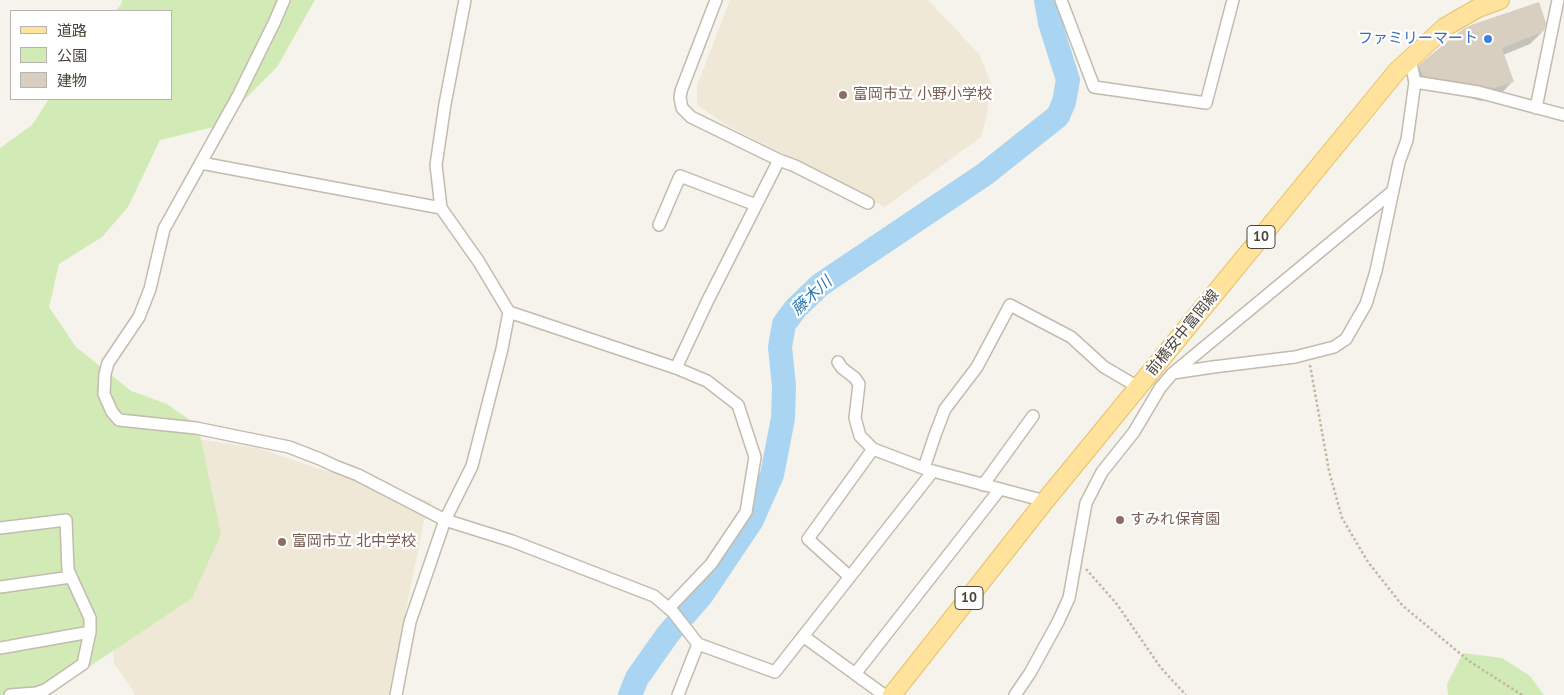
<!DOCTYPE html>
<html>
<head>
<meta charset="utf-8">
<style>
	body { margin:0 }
	#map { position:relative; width:1564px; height:695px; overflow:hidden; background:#f6f3ec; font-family:"PT Sans","Noto Sans JP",sans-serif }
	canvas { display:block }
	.legend { position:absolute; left:10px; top:10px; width:162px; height:90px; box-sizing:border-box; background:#fff; border:1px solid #b7b4b0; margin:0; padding:6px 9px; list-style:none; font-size:15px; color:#4b4439 }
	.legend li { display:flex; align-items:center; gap:10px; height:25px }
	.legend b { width:25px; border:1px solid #b7b4b0 }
</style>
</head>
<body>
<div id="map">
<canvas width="1564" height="695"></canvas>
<ul class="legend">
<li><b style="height:6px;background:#ffe39c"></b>道路</li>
<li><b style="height:14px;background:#d2eab5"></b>公園</li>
<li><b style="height:14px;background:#d8cfc1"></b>建物</li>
</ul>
</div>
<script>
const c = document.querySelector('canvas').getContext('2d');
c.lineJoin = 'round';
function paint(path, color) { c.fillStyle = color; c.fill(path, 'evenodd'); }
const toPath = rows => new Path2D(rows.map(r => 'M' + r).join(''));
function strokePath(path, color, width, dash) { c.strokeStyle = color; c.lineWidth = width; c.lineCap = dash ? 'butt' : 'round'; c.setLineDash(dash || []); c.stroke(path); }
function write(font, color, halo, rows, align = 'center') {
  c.font = font + ' "PT Sans","Noto Sans JP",sans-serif'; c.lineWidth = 4.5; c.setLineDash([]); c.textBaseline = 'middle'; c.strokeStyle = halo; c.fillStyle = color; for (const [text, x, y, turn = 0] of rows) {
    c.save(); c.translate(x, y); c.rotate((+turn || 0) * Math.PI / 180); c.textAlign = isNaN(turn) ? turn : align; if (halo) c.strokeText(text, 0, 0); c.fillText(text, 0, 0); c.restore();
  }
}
paint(toPath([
	[730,0,928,0,979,54,990,80,987,116,981,137,885,207,725,124,697,105,697,86],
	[163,434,257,448,317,468,432,502,424,520,389,695,134,695,134,692,114,663,110,621]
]), '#efe8d6');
paint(toPath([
	[122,0,315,0,277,67,218,126,160,140,128,207,102,237,59,264,49,307,76,347,131,391,167,404,198,426,221,534,192,598,47,695,0,695,0,148,32,125,49,99,171,99,171,11,115,11,121,5],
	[1463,653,1502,658,1530,676,1544,695,1448,695,1447,684]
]), '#d2eab5');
paint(toPath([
	[1543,31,1530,44,1503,55,1512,82,1500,95,1481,101,1466,97,1411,88,1408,83,1407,79,1420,66]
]), '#0003');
strokePath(toPath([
	[630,695,637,678,668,634,701,596,752,520,772,475,783,418,784,386,780,347,784,324,796,308,820,285,985,174,1058,116,1064,102,1068,80,1050,23,1046,0]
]), '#a9d4f2', 24);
paint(toPath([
	[1539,2,1546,23,1544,31,1502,48,1514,82,1494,88,1479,85,1424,76,1420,70,1419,65,1427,58,1463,29,1471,25]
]), '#d8cfc1');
const street = toPath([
	[284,0,274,23,238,96,164,229,150,289,139,317,108,363,105,374,104,394,112,412,119,420,196,428,289,447,320,459,335,466,358,475,445,520,512,541,654,596,673,612,698,644,775,672,933,471,1045,501],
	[465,0,445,104,436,165,441,208,479,262,509,312,676,368,708,300,779,160],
	[716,0,681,91,680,98,682,108,691,117,779,160,795,166,868,203],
	[1061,0,1094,87,1206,103,1233,0],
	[1410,59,1415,82,1478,92,1564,115],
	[1536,108,1558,0],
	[201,163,441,208],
	[659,225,680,176,756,205],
	[838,362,842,368,855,378,859,384,855,418,860,436,873,449,931,471],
	[1173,373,1213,367,1295,357,1334,347,1346,339,1366,304,1376,271,1399,162,1407,140,1415,82],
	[924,468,935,435,945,409,977,367,1010,305,1071,337,1104,367,1138,387],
	[983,485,1033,416],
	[0,528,66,520,68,570,90,618,90,632,83,664,45,690,36,693,10,695],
	[850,577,808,539,873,449],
	[0,587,71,577],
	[669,608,711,564,746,512,755,457,738,405,707,381,676,368],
	[803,636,884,695],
	[0,648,90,632],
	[855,674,1000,489],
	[396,695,410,622,445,520,472,466,502,349,509,312],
	[678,695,698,644],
	[1015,695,1030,673,1058,622,1069,598,1086,503,1102,472,1134,432,1160,388,1172,374,1393,191]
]);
const primary = toPath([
	[892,695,1045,501,1397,71,1445,27,1478,8,1500,0]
]);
strokePath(street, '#c2bbae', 14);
strokePath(primary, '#e6c16a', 20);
strokePath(toPath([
	[1310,365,1329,471,1342,518,1368,562,1402,605,1469,661,1522,695],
	[1086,569,1116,603,1161,668,1186,695]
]), '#c4b79f', 2.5, [2.5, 2.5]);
strokePath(street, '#fff', 11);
strokePath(primary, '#ffe39c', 18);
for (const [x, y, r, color] of [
	[1488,39,5,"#3f7fe0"],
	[843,95,5,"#8d6e63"],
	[1120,520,5,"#8d6e63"],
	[282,542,5,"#8d6e63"]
]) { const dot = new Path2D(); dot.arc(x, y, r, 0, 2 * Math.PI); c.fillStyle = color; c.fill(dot); strokePath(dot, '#fff', 2); }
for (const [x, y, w] of [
	[1261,237,28],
	[969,598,28]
]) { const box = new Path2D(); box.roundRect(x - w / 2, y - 11.5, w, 23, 4); c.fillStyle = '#fff'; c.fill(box); strokePath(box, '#4b4439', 1); }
write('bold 14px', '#4b4439', null, [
	["10",1261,237],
	["10",969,598]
]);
write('15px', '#366cbe', '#fff', [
	["ファミリーマート",1478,39]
], 'right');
write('15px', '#785e54', '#fff', [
	["富岡市立 小野小学校",853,95],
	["すみれ保育園",1130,520],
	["富岡市立 北中学校",292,542]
], 'left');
write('15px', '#4b4439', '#fff', [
	["前橋安中富岡線",1183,333,-51]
]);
write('italic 16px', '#2e7ab2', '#fff', [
	["藤木川",812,296,-43]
]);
</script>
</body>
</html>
